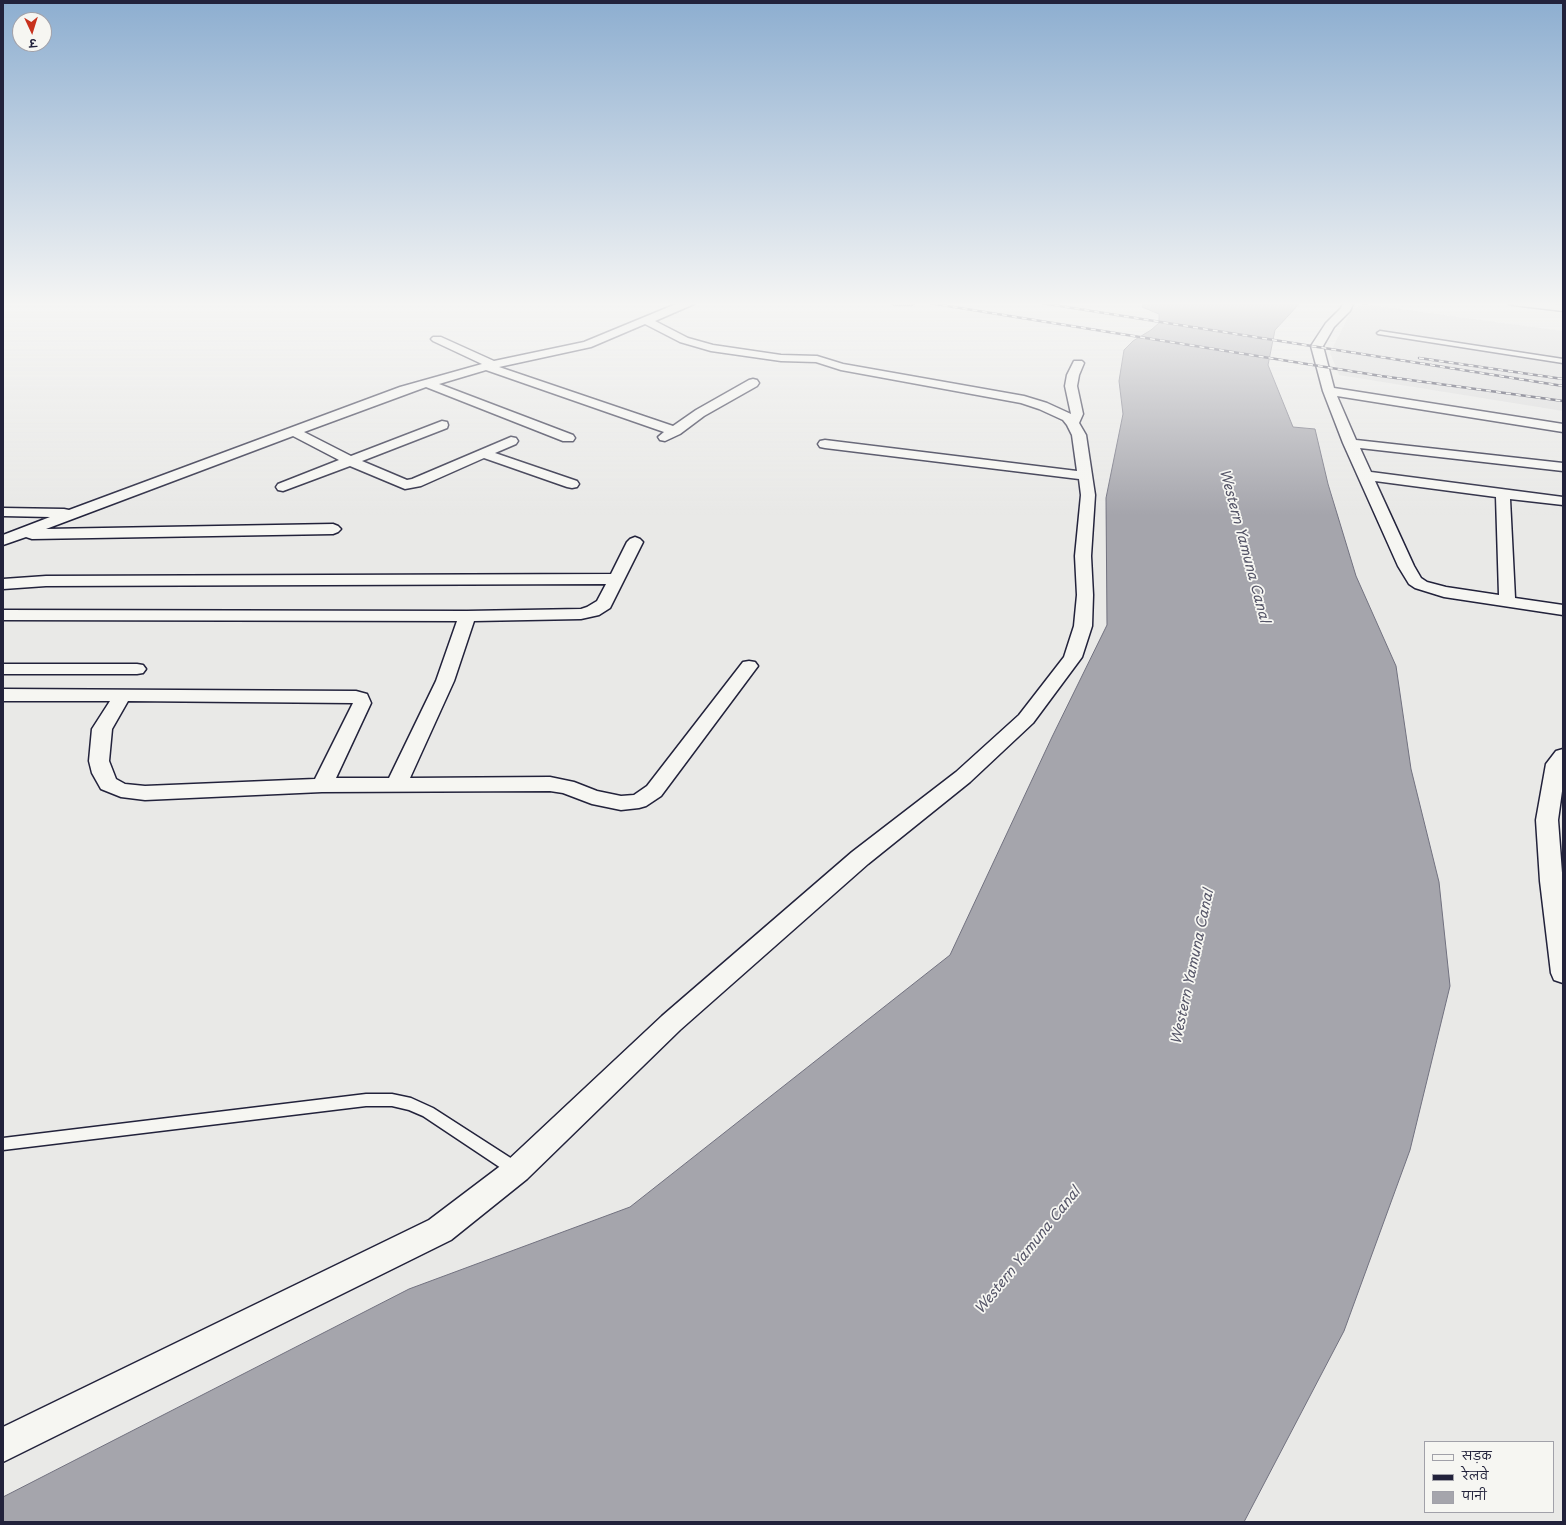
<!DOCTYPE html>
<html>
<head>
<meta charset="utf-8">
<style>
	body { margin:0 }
	#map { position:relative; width:1566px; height:1525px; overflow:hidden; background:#e9e9e7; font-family:"Playpen Sans","Playpen Sans Deva",sans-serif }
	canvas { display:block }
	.frame { position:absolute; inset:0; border:4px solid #22223b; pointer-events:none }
	.legend { position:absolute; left:1424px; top:1441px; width:130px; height:72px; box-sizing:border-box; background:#f6f6f2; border:1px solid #a1a1a9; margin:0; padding:5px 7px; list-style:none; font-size:12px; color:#22223b }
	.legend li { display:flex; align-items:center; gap:8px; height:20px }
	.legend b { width:20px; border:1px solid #a1a1a9 }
	.north { position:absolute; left:12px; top:12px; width:40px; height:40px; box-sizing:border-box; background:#f6f6f2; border:1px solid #a1a1a9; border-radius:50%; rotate:176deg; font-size:11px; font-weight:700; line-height:16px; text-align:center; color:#22223b }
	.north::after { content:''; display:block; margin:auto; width:14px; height:18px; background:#c8321e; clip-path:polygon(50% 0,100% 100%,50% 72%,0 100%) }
</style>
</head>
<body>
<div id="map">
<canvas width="1566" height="1525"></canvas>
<div class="frame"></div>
<ul class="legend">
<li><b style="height:5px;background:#f6f6f2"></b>सड़क</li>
<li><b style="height:5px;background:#22223b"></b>रेलवे</li>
<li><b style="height:11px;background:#a5a5ac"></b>पानी</li>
</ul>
<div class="north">उ</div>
</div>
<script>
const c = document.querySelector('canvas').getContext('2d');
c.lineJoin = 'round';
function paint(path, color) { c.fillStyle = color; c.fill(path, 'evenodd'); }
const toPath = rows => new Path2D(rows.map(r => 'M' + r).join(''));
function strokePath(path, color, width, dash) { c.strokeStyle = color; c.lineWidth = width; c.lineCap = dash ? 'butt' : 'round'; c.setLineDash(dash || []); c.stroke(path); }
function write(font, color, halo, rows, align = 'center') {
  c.font = font + ' "Playpen Sans",sans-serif'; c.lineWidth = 3.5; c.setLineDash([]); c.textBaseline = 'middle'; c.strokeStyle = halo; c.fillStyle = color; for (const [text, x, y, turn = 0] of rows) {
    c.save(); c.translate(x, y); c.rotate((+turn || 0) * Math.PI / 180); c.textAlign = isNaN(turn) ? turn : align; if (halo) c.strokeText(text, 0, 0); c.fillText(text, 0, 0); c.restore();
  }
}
paint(toPath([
	[1363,304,1563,331,1563,411,1339,375,1330,353,1352,309]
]), '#dadada');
const water = toPath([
	[1144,302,1301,302,1275,330,1268,365,1293,427,1315,429,1328,484,1356,576,1396,666,1411,769,1439,882,1450,986,1410,1150,1344,1331,1244,1522,3,1522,3,1497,409,1289,630,1207,950,955,1052,737,1107,625,1106,498,1123,414,1119,381,1124,350,1133,341,1151,330,1159,323,1159,314,1142,307,1144,302]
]);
paint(water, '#a5a5ac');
strokePath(water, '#71717f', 1);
const service = toPath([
	[1380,331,1563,359,1563,363,1378,334,1377,333,1380,331],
	[366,1094,392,1094,411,1098,433,1108,520,1164,522,1169,520,1174,515,1176,510,1174,423,1116,409,1110,392,1106,366,1106,3,1150,3,1138,366,1094]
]);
const minor = toPath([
	[681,302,695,302,694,304,655,321,688,338,713,345,781,355,817,356,843,364,1024,396,1047,403,1071,414,1065,386,1067,375,1074,361,1082,361,1084,363,1079,375,1077,386,1083,414,1079,423,1086,435,1095,495,1091,556,1093,595,1092,626,1082,657,1033,723,970,782,868,864,680,1030,527,1179,451,1240,3,1462,3,1427,429,1220,507,1161,662,1016,852,852,956,772,1019,715,1064,657,1074,626,1077,595,1075,556,1081,495,1079,479,825,448,820,447,818,444,820,441,825,440,1077,471,1072,435,1067,425,1063,420,1039,409,1021,403,841,370,816,362,781,361,711,351,680,342,645,324,591,347,499,367,673,426,696,410,749,380,753,379,757,380,759,383,757,386,704,416,680,434,665,441,660,440,658,437,664,432,486,370,439,384,573,435,575,438,573,441,563,441,426,387,304,432,351,456,442,421,447,422,448,425,447,428,362,461,407,480,412,479,511,437,516,438,518,441,516,444,495,453,577,481,579,484,577,487,572,488,567,487,484,458,421,486,405,489,350,466,283,491,278,490,276,487,278,484,339,460,293,436,46,529,333,524,338,526,341,529,338,532,333,534,32,539,26,537,3,545,3,535,50,517,3,516,3,508,64,509,69,510,400,387,482,364,433,341,431,339,433,337,441,337,494,361,584,342,681,302],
	[890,302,916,302,911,305,895,305,890,302],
	[1344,302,1354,302,1350,311,1334,327,1323,346,1334,388,1563,424,1563,432,1337,396,1356,440,1563,463,1563,471,1360,448,1371,472,1563,497,1563,505,1510,499,1515,598,1563,605,1563,615,1444,597,1415,588,1409,584,1398,566,1343,443,1323,391,1311,346,1326,323,1341,308,1344,302],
	[1375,481,1496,497,1499,595,1446,587,1427,582,1421,578,1414,566,1375,481],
	[635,537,640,539,643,542,610,608,599,615,581,619,474,621,454,681,410,778,550,777,574,782,597,791,621,796,634,795,647,786,743,662,749,661,755,662,758,666,755,670,661,796,646,806,639,808,621,810,592,804,563,793,550,791,322,792,145,800,121,797,101,789,92,773,89,761,92,729,110,701,3,701,3,689,356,691,367,694,371,703,336,778,389,778,436,681,457,621,3,620,3,610,467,611,581,609,587,607,597,601,606,584,46,586,3,589,3,579,46,576,611,574,627,542,630,539,635,537],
	[128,701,352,703,353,703,315,779,145,786,125,784,116,779,109,761,112,729,128,701],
	[3,664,137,664,143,665,146,669,143,673,137,674,3,674,3,664],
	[1563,749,1563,784,1558,820,1563,886,1563,983,1554,980,1551,973,1540,881,1536,820,1546,764,1556,751,1563,749]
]);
const primary = toPath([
	[1507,302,1541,302,1563,305,1563,311,1513,305,1509,304,1507,302]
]);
strokePath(service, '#22223b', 3);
strokePath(minor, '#22223b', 3);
strokePath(primary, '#22223b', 3);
paint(service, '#f6f6f2');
paint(minor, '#f6f6f2');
paint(primary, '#f6f6f2');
const rail = toPath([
	[923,302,1381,376,1563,401],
	[1035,302,1563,386],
	[1419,358,1563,379]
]);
strokePath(rail, '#22223b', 2.5);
strokePath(rail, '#f6f6f2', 1.5, [5]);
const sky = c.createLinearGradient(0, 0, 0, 515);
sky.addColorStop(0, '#8daed0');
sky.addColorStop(0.59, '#f5f5f4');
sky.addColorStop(1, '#f5f5f400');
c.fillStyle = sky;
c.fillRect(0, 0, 1566, 515);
write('italic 14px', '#565668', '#f6f6f2', [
	["Western Yamuna Canal",1244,546,75],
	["Western Yamuna Canal",1193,967,-78],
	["Western Yamuna Canal",1028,1251,-51]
]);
</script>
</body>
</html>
